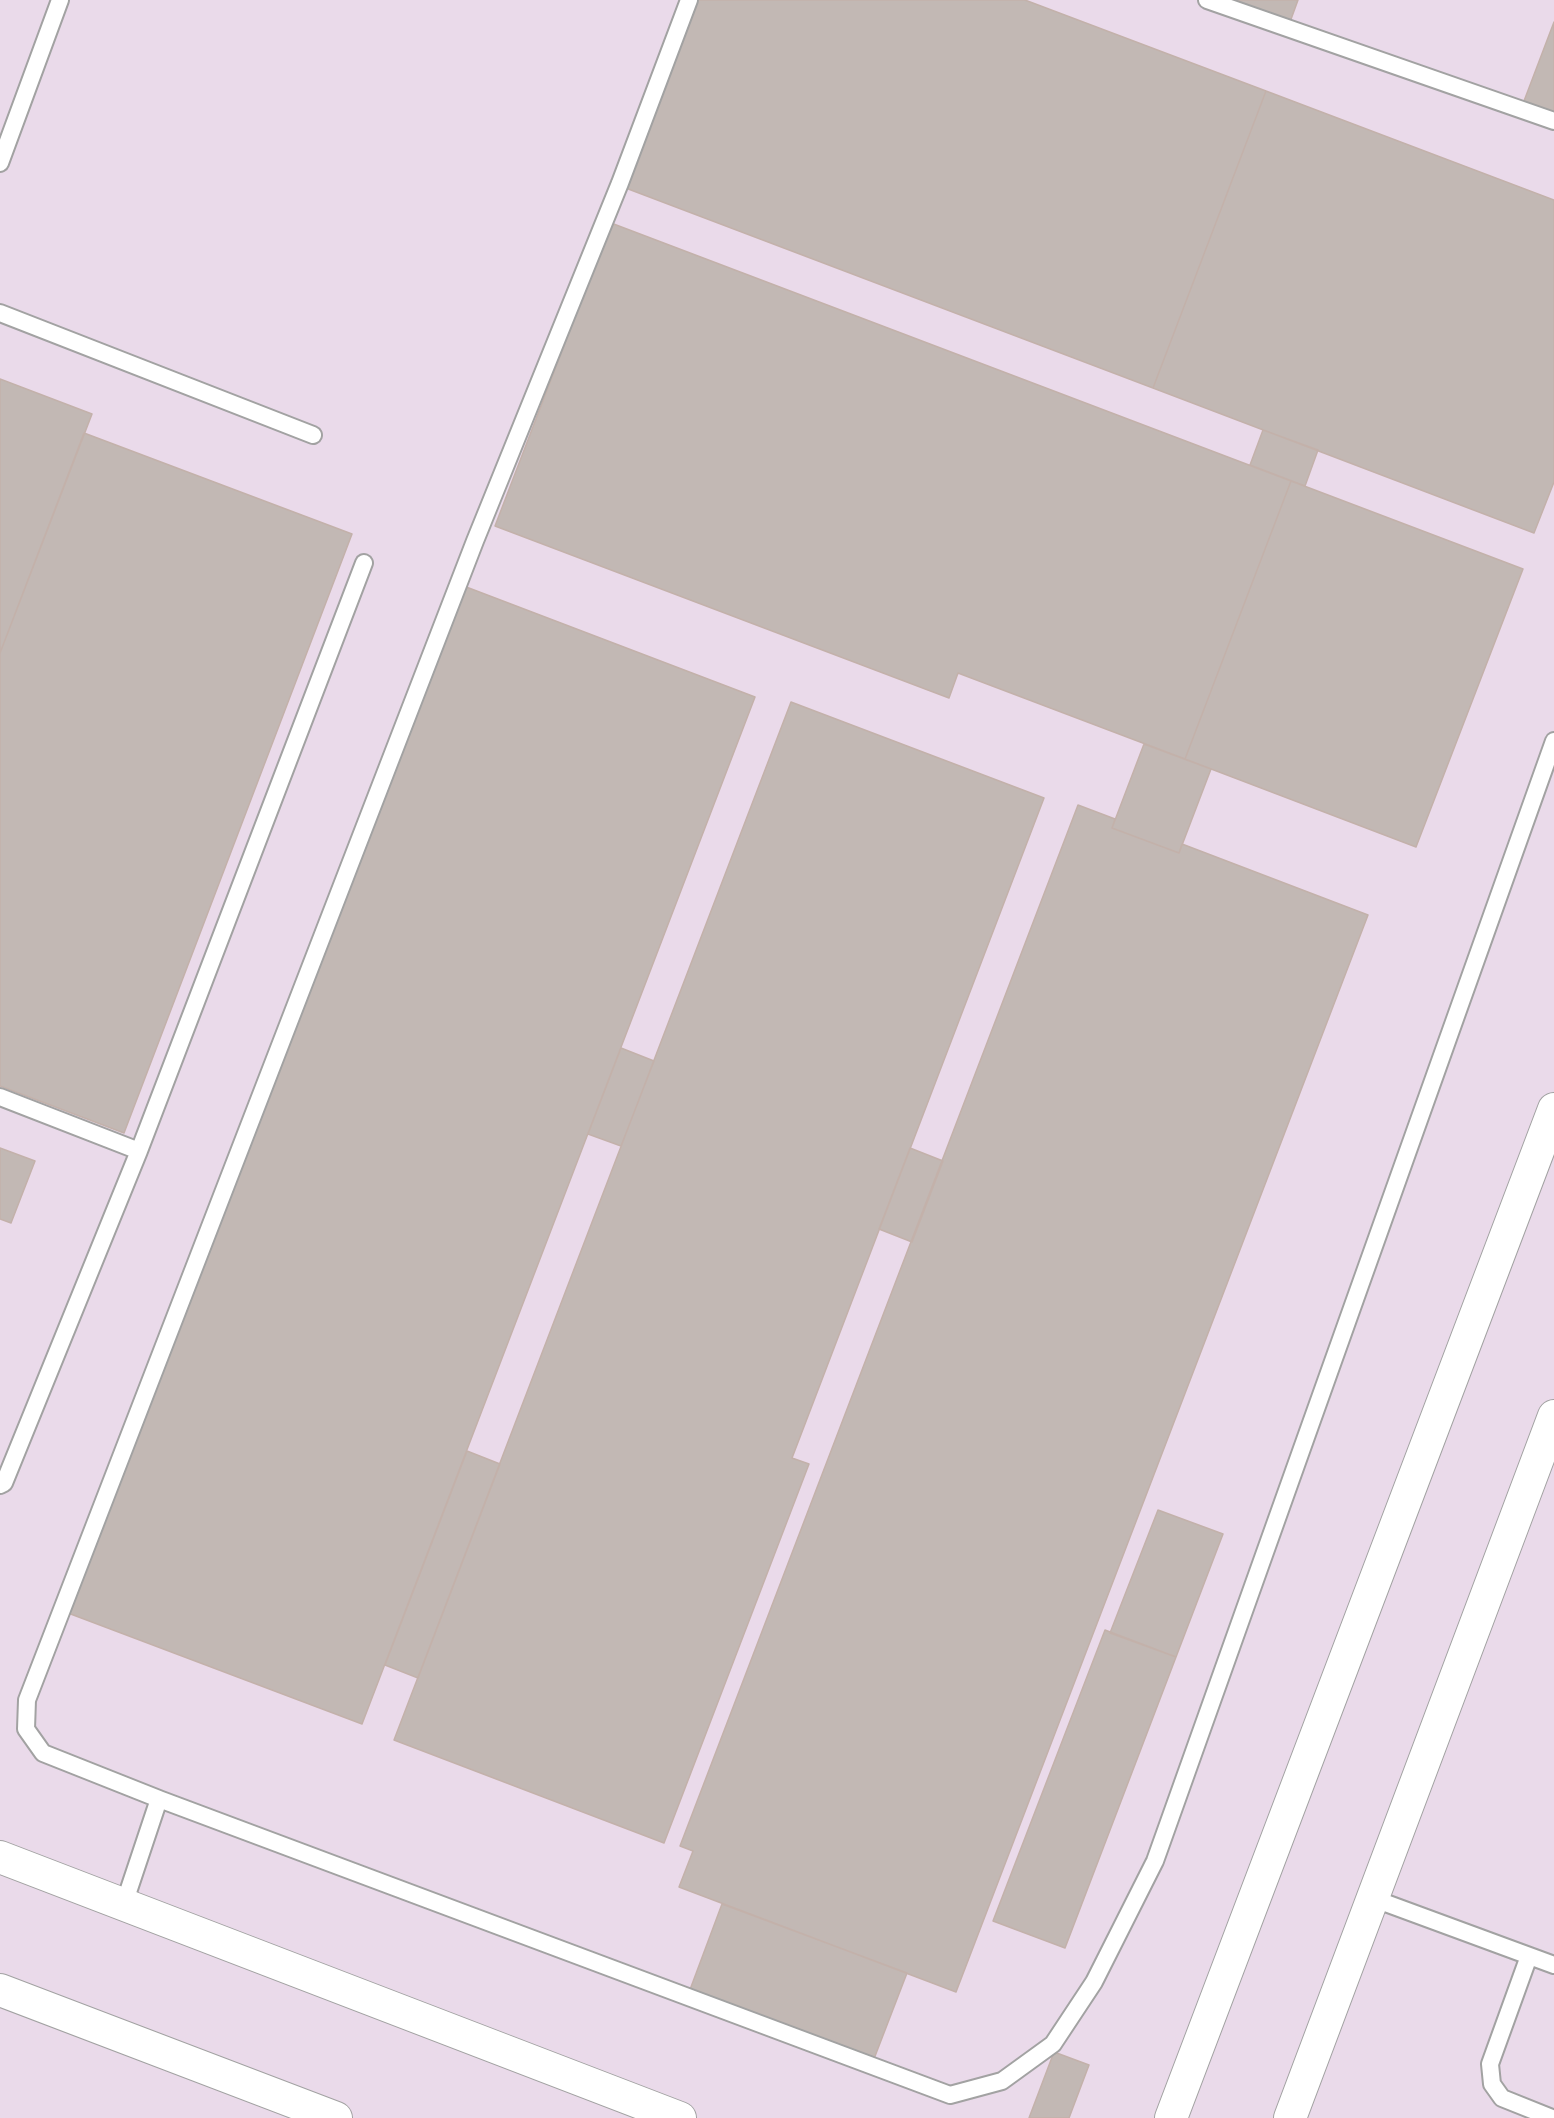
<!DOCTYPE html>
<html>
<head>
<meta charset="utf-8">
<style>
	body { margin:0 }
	canvas { display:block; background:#f1ede8 }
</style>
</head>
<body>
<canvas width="1554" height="2118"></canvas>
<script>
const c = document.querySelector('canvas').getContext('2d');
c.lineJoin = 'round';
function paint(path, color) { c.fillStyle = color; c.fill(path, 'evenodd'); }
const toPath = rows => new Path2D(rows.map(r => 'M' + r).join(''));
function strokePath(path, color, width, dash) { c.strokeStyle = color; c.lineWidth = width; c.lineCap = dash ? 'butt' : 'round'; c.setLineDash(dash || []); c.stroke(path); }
paint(toPath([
	[0,0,1554,0,1554,2118,0,2118]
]), '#eadaea');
const building = toPath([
	[694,0,1025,0,1266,91,1153,388,623,187,694,0],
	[1233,0,1298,0,1290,22,1233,0],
	[1554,22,1554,112,1524,101,1554,22],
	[1266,91,1554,200,1554,482,1534,533,1153,388,1266,91],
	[611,223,1291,481,1185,759,958,673,949,698,495,526,611,223],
	[0,379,92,414,0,653,0,379],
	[1263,430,1318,450,1305,486,1250,465,1263,430],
	[84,433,352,534,124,1133,0,1086,0,653,84,433],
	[1291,481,1523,569,1416,847,1185,759,1291,481],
	[461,585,755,697,362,1724,68,1613,461,585],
	[791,702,1044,798,792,1458,809,1464,664,1843,394,1740,791,702],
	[1144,744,1211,769,1179,853,1112,828,1144,744],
	[1078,805,1115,819,1112,828,1179,853,1182,844,1368,915,956,1992,679,1887,693,1851,680,1846,1078,805],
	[621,1048,654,1061,621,1146,588,1134,621,1048],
	[0,1148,35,1161,11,1223,0,1219,0,1148],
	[910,1148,943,1161,912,1242,879,1229,910,1148],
	[467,1451,500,1464,418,1678,385,1665,467,1451],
	[1158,1510,1223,1534,1176,1657,1110,1633,1158,1510],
	[1105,1630,1176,1657,1065,1948,993,1921,1105,1630],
	[722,1904,907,1973,872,2064,688,1995,722,1904],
	[1054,2052,1089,2065,1069,2118,1029,2118,1054,2052]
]);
paint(building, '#c2b8b4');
strokePath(building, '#c3b1aa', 1.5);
const lane = toPath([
	[1207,0,1554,121],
	[0,163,60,0],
	[0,313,313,435],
	[0,1097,139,1151,4,1483,0,1485],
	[139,1151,364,563],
	[159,1799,950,2095,1002,2081,1053,2044,1094,1982,1155,1861,1554,741],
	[1372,1898,1554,1965],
	[124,1904,159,1799,43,1753,26,1729,27,1700,475,541,620,183,689,0],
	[1529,1956,1490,2064,1492,2084,1502,2098,1552,2118]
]);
const street = toPath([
	[0,1857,680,2118],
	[0,1990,336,2118],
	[1171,2118,1554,1109],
	[1290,2118,1554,1416]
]);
strokePath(lane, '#a2a2a2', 20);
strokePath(street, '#a2a2a2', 34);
strokePath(lane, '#fff', 16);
strokePath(street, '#fff', 32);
</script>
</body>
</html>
